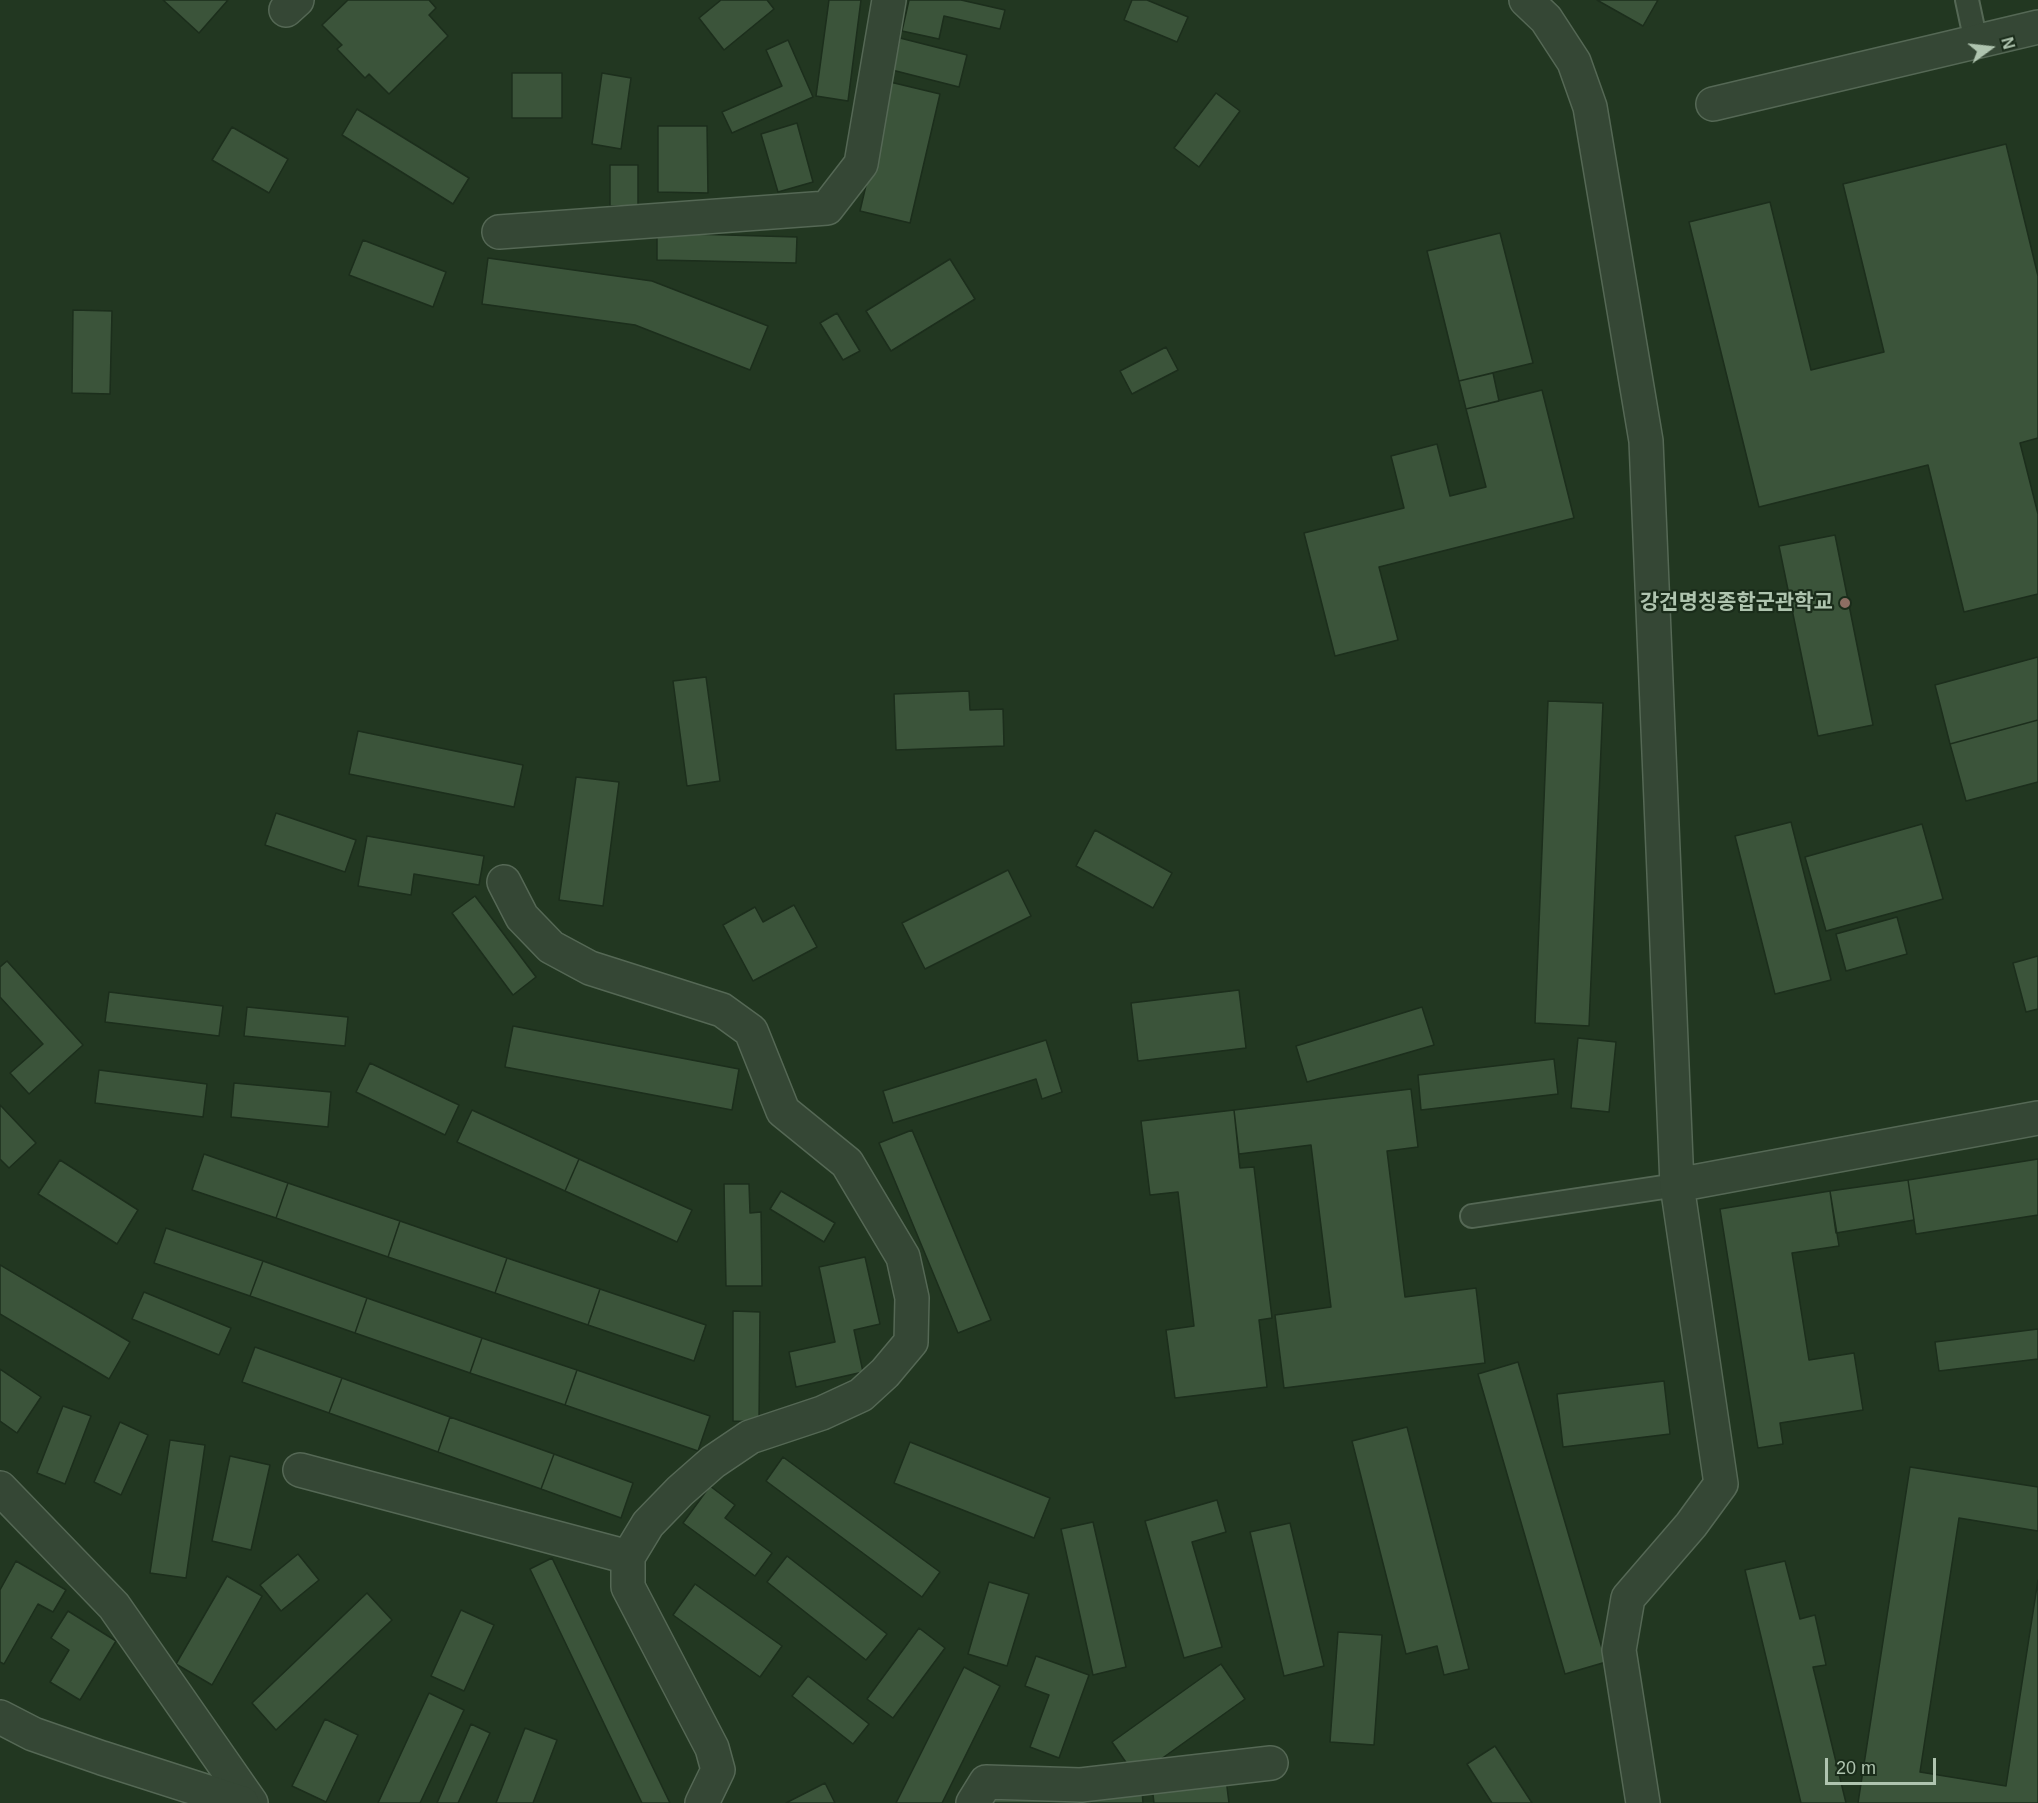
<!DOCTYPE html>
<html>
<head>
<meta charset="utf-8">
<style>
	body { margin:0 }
	#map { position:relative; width:2038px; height:1803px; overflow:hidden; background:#223721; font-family:Arial,sans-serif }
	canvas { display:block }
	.north { position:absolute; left:1960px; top:18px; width:60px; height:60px; -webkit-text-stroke:4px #1a2c1a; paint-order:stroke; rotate:75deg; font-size:16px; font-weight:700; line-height:24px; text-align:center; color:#afc4af }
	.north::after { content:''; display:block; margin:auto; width:21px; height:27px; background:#afc4af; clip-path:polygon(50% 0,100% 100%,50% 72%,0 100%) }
	.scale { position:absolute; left:1825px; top:1758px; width:111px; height:27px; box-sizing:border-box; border:3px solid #afc4af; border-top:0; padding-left:8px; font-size:18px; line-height:21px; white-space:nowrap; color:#afc4af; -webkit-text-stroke:4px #1a2c1a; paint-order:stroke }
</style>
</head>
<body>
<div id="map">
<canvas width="2038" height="1803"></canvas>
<div class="north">N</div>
<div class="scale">20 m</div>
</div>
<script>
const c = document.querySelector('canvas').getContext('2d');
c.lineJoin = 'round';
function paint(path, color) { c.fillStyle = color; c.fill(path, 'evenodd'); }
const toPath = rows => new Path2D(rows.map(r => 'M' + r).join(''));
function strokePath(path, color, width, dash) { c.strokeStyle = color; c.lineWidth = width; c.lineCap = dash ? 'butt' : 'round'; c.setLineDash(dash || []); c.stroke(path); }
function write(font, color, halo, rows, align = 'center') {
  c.font = font + ' Arial,"Noto Sans KR",sans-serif'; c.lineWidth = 4.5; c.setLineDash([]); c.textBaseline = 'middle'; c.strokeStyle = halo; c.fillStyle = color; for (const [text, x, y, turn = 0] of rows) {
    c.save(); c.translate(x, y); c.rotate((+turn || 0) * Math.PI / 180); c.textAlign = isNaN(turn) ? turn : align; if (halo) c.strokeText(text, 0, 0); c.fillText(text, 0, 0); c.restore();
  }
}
const building = toPath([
	[163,0,228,0,199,33,163,0],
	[348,0,429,0,436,8,429,15,448,36,389,94,369,74,365,78,337,49,342,45,322,25,348,0],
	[721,0,767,0,774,9,724,50,699,18,721,0],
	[829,0,861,0,848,101,816,96,829,0],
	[909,0,961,0,1005,10,1000,29,944,16,939,39,902,31,909,0],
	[1132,0,1147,0,1188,17,1177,42,1124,20,1132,0],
	[1597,0,1658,0,1643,26,1597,0],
	[900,38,967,55,959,87,892,70,900,38],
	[788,40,813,97,732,133,722,112,782,86,766,50,788,40],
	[512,73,562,73,562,118,512,118,512,73],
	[602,73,631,78,621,149,592,144,602,73],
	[890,82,940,94,910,223,860,211,890,82],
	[1216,93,1240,111,1199,167,1174,148,1216,93],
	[357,109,469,178,453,204,342,135,357,109],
	[797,123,813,182,778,192,761,134,797,123],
	[658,126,707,126,708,193,658,192,658,126],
	[232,127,288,159,269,193,212,160,232,127],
	[2006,144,2038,276,2038,438,2020,443,2038,514,2038,594,1964,612,1928,465,1759,507,1689,222,1770,202,1811,370,1884,352,1843,184,2006,144],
	[610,165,638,165,638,206,610,206,610,165],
	[657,233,797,237,796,263,657,260,657,233],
	[1500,233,1533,363,1459,381,1427,251,1500,233],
	[363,240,446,272,433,307,349,275,363,240],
	[488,258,652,281,768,326,750,370,635,325,482,304,488,258],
	[950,259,975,299,891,351,866,311,950,259],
	[73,310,112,311,110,394,72,393,73,310],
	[837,313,860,351,843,360,820,323,837,313],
	[1166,347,1178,370,1132,394,1120,371,1166,347],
	[1493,373,1499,401,1466,409,1459,381,1493,373],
	[1542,390,1574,518,1379,567,1398,640,1335,656,1304,533,1404,508,1391,456,1437,444,1450,496,1486,487,1466,409,1542,390],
	[1835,535,1873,725,1818,736,1779,546,1835,535],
	[2038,657,2038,720,1950,744,1935,685,2038,657],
	[706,677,720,781,687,786,673,681,706,677],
	[969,691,970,710,1003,709,1004,746,896,750,894,694,969,691],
	[1548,701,1603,703,1589,1026,1535,1023,1548,701],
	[2038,720,2038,782,1966,801,1950,744,2038,720],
	[358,731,523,765,514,807,349,774,358,731],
	[576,777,619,782,603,906,559,900,576,777],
	[276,813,356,840,345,872,265,845,276,813],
	[1791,822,1831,980,1775,994,1735,836,1791,822],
	[1922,824,1943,899,1826,931,1805,857,1922,824],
	[1095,830,1172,873,1153,908,1076,866,1095,830],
	[367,836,484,856,479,885,414,874,411,895,358,886,367,836],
	[1008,870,1031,916,925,969,902,923,1008,870],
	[475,896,536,977,513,995,452,913,475,896],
	[794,905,817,947,753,981,723,925,755,907,763,922,794,905],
	[1897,917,1907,954,1846,971,1836,934,1897,917],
	[2038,956,2038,1009,2026,1012,2013,963,2038,956],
	[7,961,83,1045,29,1094,10,1073,43,1044,0,997,0,967,7,961],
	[1239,990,1246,1048,1138,1061,1131,1003,1239,990],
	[109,992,223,1006,219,1036,105,1022,109,992],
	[247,1007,348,1017,345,1046,244,1036,247,1007],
	[1422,1007,1434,1045,1307,1082,1296,1046,1422,1007],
	[513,1026,739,1069,732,1110,505,1067,513,1026],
	[1578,1038,1616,1042,1609,1112,1571,1108,1578,1038],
	[1046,1040,1062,1092,1042,1099,1036,1079,893,1123,883,1091,1046,1040],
	[1554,1059,1558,1094,1421,1110,1418,1075,1554,1059],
	[370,1063,459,1105,445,1135,356,1092,370,1063],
	[99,1070,207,1084,203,1117,95,1103,99,1070],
	[234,1083,331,1092,328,1127,231,1117,234,1083],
	[1411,1089,1418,1147,1387,1151,1405,1297,1476,1288,1485,1363,1284,1388,1275,1315,1331,1307,1311,1145,1239,1154,1234,1110,1411,1089],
	[0,1105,36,1143,9,1168,0,1159,0,1105],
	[472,1110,579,1159,565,1191,457,1142,472,1110],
	[1234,1110,1240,1168,1254,1167,1272,1318,1259,1320,1267,1387,1175,1398,1166,1330,1194,1326,1178,1192,1150,1195,1141,1121,1234,1110],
	[912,1130,991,1320,958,1333,879,1143,912,1130],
	[204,1154,288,1183,276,1218,192,1190,204,1154],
	[579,1159,692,1210,677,1242,565,1191,579,1159],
	[2038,1159,2038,1215,1916,1234,1908,1180,2038,1159],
	[60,1160,138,1210,117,1244,38,1194,60,1160],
	[1908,1180,1914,1220,1836,1233,1830,1191,1908,1180],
	[288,1183,400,1221,388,1257,276,1218,288,1183],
	[724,1184,749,1184,750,1213,761,1212,762,1286,726,1286,724,1184],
	[781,1191,835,1223,824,1242,770,1209,781,1191],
	[1830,1191,1839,1246,1792,1253,1809,1360,1854,1353,1863,1410,1780,1423,1783,1444,1758,1448,1720,1209,1830,1191],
	[400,1221,507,1258,495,1293,388,1257,400,1221],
	[166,1228,263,1261,250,1296,154,1263,166,1228],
	[865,1257,880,1324,854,1330,863,1372,796,1387,789,1352,835,1342,819,1267,865,1257],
	[507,1258,600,1289,588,1325,495,1293,507,1258],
	[263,1261,367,1298,355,1333,250,1296,263,1261],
	[0,1265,130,1342,109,1379,0,1314,0,1265],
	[600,1289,706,1325,694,1361,588,1325,600,1289],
	[144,1292,231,1328,219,1355,132,1319,144,1292],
	[367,1298,482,1338,470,1373,355,1333,367,1298],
	[733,1311,760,1312,759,1422,733,1421,733,1311],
	[2038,1329,2038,1359,1939,1371,1935,1342,2038,1329],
	[482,1338,577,1370,565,1405,470,1373,482,1338],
	[255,1347,342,1378,329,1413,242,1382,255,1347],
	[1518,1362,1606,1662,1565,1674,1478,1374,1518,1362],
	[0,1369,41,1397,17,1433,0,1421,0,1369],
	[577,1370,710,1416,698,1451,565,1405,577,1370],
	[342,1378,450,1417,438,1452,329,1413,342,1378],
	[1664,1381,1670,1434,1563,1447,1557,1394,1664,1381],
	[63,1406,91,1416,65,1484,37,1473,63,1406],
	[450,1417,554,1454,541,1489,438,1452,450,1417],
	[120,1422,148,1435,121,1495,94,1482,120,1422],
	[1407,1427,1469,1669,1444,1675,1437,1646,1406,1654,1352,1441,1407,1427],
	[170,1440,205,1445,186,1578,150,1573,170,1440],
	[910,1442,1050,1498,1034,1538,894,1483,910,1442],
	[554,1454,633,1483,621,1518,541,1489,554,1454],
	[230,1456,270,1465,251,1550,212,1541,230,1456],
	[783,1457,940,1572,922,1597,766,1481,783,1457],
	[1910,1467,2038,1487,2038,1531,1959,1518,1920,1772,2006,1786,2038,1580,2038,1803,1858,1803,1910,1467],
	[710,1486,735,1505,725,1518,772,1553,755,1576,683,1523,710,1486],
	[1217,1500,1226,1532,1192,1542,1222,1647,1184,1658,1145,1521,1217,1500],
	[1093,1522,1126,1667,1093,1675,1061,1529,1093,1522],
	[1290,1523,1324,1666,1284,1676,1250,1532,1290,1523],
	[298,1554,319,1580,281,1611,260,1585,298,1554],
	[787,1556,887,1634,866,1660,767,1582,787,1556],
	[552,1558,670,1803,642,1803,530,1569,552,1558],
	[16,1561,66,1590,53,1612,38,1604,4,1664,0,1662,0,1590,16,1561],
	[1785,1561,1800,1619,1815,1615,1826,1665,1813,1667,1846,1803,1801,1803,1745,1570,1785,1561],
	[227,1576,262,1596,212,1685,176,1664,227,1576],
	[989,1582,1029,1594,1007,1666,968,1654,989,1582],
	[695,1584,782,1646,760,1677,673,1615,695,1584],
	[367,1593,392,1620,276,1730,252,1703,367,1593],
	[461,1610,494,1625,464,1691,431,1676,461,1610],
	[68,1611,116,1641,80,1700,50,1682,69,1650,51,1638,68,1611],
	[919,1628,945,1648,893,1718,867,1699,919,1628],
	[1338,1632,1382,1635,1374,1745,1330,1742,1338,1632],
	[1036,1656,1089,1675,1059,1758,1030,1747,1049,1695,1025,1686,1036,1656],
	[1221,1664,1245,1699,1136,1777,1112,1742,1221,1664],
	[964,1667,1000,1686,942,1803,896,1803,964,1667],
	[808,1676,869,1724,853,1744,792,1696,808,1676],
	[429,1693,464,1710,420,1803,378,1803,429,1693],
	[325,1719,358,1735,326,1802,292,1786,325,1719],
	[471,1724,490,1733,458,1803,437,1803,471,1724],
	[525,1728,557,1740,533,1803,496,1803,525,1728],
	[1495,1746,1532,1803,1492,1803,1467,1764,1495,1746],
	[1226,1779,1229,1803,1154,1803,1152,1786,1226,1779],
	[825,1783,835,1803,786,1803,825,1783],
	[1142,1791,1143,1803,1087,1803,1087,1794,1142,1791],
	[993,1792,1077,1794,1077,1803,993,1803,993,1792]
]);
paint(building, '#3b543a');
strokePath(building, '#1c2e1c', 1.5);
const service = toPath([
	[1967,0,1976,42],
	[1472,1216,1677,1185]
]);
const minor = toPath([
	[1526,0,1546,19,1574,62,1590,107,1646,441,1677,1185],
	[286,10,297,0],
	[1713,104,2038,27],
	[499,232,827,208,861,164,889,0],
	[504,882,522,917,551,947,590,968,722,1010,751,1031,783,1111,847,1163,903,1257,912,1298,911,1342,885,1373,861,1395,822,1413,750,1437,713,1462,680,1491,648,1524,628,1557,628,1587,712,1748,718,1770,702,1803],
	[300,1470,628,1557],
	[0,1488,114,1606,251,1803],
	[973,1803,986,1782,1081,1785,1271,1763],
	[1643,1803,1619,1650,1628,1598,1691,1525,1721,1484,1677,1185,2038,1118]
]);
const tertiary = toPath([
	[0,1717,33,1734,102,1758,242,1803]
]);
strokePath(service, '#556855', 26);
strokePath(minor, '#556855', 36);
strokePath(tertiary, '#556855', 36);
strokePath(service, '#354735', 22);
strokePath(minor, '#354735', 33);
strokePath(tertiary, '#354735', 33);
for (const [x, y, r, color] of [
	[1845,603,6,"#8d6e63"]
]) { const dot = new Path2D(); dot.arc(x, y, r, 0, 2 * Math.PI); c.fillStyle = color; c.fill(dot); strokePath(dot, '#1a2c1a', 2); }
write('bold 21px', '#afc4af', '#1a2c1a', [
	["강건명칭종합군관학교",1833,603]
], 'right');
</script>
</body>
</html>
